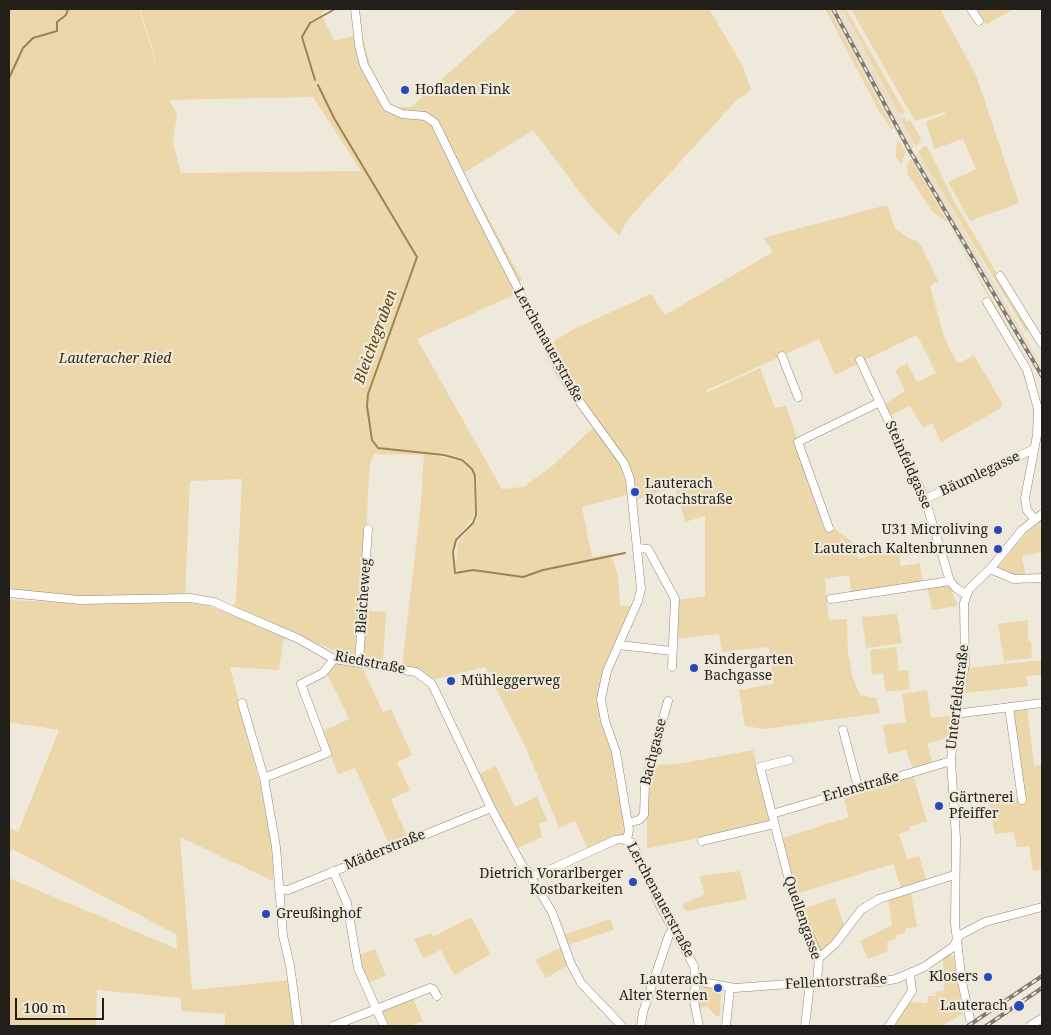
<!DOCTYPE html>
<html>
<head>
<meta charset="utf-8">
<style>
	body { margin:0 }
	#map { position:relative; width:1051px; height:1035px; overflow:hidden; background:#efe9db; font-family:"Noto Serif",serif }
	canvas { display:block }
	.frame { position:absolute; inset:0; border:10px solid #221f1a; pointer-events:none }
	.scale { position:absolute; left:15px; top:998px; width:89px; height:22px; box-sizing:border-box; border:2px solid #221f1a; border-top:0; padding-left:6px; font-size:15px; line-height:18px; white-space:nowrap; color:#221f1a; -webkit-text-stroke:4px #efe9db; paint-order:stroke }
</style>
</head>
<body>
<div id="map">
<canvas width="1051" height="1035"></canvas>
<div class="frame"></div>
<div class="scale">100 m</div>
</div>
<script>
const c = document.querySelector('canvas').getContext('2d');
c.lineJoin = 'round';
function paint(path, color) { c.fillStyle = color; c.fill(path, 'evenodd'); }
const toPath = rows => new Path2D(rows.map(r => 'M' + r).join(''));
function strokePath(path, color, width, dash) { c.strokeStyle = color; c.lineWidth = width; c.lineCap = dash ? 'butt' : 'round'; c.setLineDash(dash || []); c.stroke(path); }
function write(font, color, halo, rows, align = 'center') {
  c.font = font + ' "Noto Serif",serif'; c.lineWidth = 4.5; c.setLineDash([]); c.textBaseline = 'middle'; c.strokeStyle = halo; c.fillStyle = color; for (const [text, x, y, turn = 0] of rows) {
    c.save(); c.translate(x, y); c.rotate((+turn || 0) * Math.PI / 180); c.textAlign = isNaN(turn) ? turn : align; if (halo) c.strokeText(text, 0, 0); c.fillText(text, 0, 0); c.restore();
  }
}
paint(toPath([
	[829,9,843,9,897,111,901,113,902,121,915,146,908,154],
	[919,152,1042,366,1042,384,1036,369,912,162,911,159]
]), '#e9dfca');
paint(toPath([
	[9,9,139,9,154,57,153,70,162,87,153,70,155,57,140,9,328,9,321,13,334,41,362,34,370,65,390,103,397,107,411,107,516,12,515,9,709,9,743,66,751,90,735,102,628,219,619,236,589,204,533,130,464,173,522,280,513,284,518,293,417,339,502,489,524,487,552,466,596,425,544,347,576,328,651,294,665,315,773,252,763,238,887,205,895,228,908,238,917,241,921,246,938,281,930,286,944,337,956,361,960,363,974,355,1002,403,1001,408,941,442,932,423,923,428,910,406,889,416,886,403,905,391,895,370,907,363,917,382,936,373,917,335,835,375,819,339,707,390,706,393,760,368,775,408,786,406,828,531,835,529,855,544,858,559,898,548,901,566,920,563,923,584,852,594,849,575,825,579,829,620,847,619,848,653,853,678,860,695,876,698,880,713,764,729,745,726,739,690,773,684,769,647,722,652,719,634,675,639,677,600,705,596,705,516,685,522,675,487,634,500,630,494,582,507,592,557,611,554,618,576,620,605,633,606,600,687,626,833,588,849,575,821,559,828,526,748,485,667,432,680,417,670,402,667,421,502,424,455,374,454,370,464,358,655,353,658,294,634,283,641,279,670,230,667,261,788,273,849,273,881,180,837,192,990,290,980,297,1026,225,1026,225,1014,181,1011,181,998,97,990,96,1026,9,1026,9,878,177,949,176,934,12,849,9,856,9,828,18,832,59,730,9,722,9,600,96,604,185,601,231,612,236,601,242,479,190,481,203,433,190,481,185,596,95,602,9,596],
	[313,97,361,171,181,173,173,143,177,114,169,100],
	[443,453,462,458,472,467,477,477,477,515,476,521,458,542,455,569,460,570,454,575,452,552,455,540,474,516,474,477,471,469,461,461,428,454],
	[825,9,829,9,893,128,892,130,879,111],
	[843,9,846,9,905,112,902,114,897,111],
	[851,9,940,9,976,75,1019,203,970,221,948,182,976,169,963,139,934,149,926,122,945,114,945,112,915,121],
	[974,9,1014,9,987,24,982,22],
	[904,115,907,122,910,120,920,136,921,140,916,147,902,121],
	[897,139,906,152,901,165,896,157],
	[924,146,928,148,953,199,1030,329,1026,332,919,153,918,151],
	[911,159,1016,341,1013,342,948,223,933,212,908,175,907,165],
	[1042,519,1042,552,1022,556,1026,578,1016,578,996,570,1020,540],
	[949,585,958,606,932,610,928,589],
	[370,611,386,612,383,664,364,662,362,658,366,612],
	[897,614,902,643,866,648,862,617],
	[1028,620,1028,641,1031,641,1032,658,1004,661,998,624],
	[896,647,899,671,908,670,910,689,886,692,883,673,872,675,870,650],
	[1042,660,1042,675,1026,676,1028,686,965,693,969,668],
	[335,662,363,669,383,712,391,709,412,755,397,762,410,790,391,799,408,838,390,846,355,768,338,774,321,732,349,719,326,672],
	[927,690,931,718,951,715,948,737,927,744,933,765,914,771,906,750,888,754,883,725,906,722,902,694],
	[1027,708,1034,766,1042,765,1042,870,1033,871,1029,846,1017,847,1013,832,995,834,989,803,1023,798,1011,709],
	[753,750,770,822,707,839,698,838,649,848,647,847,647,794,651,768,657,765,678,764],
	[496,766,515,807,537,796,547,821,539,824,542,837,516,849,476,775],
	[913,775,927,821,909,827,910,830,899,834,907,859,919,856,927,882,902,890,893,864,796,894,780,839,849,817,843,796],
	[740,871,747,899,686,911,682,905,705,894,699,876],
	[911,892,917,927,905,928,905,933,896,935,896,939,887,942,888,951,868,959,860,941,892,925,888,898],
	[835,898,844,926,834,942,820,954,800,910],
	[471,917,490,953,489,955,454,975,441,950,423,958,414,939,431,933,433,937],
	[610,919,614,930,567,945,564,935],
	[562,947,568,965,546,978,535,960],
	[375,949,386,976,365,984,359,955],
	[948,954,953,956,954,960,963,1014,941,1026,891,1026,908,1002,927,1003,928,996,936,996,935,992,944,991,943,958],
	[704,986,721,990,720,1016,716,1016,707,1006,698,1008,699,990],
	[412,996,423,1021,410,1026,387,1026,382,1011]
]), '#ecd7aa');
strokePath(toPath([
	[9,78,23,48,33,38,57,31,57,22,66,15,68,9],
	[315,80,302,37,310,23,335,9],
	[318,85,334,118,417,257,368,394,367,406,372,440,378,448,444,455,462,460,472,469,475,476,476,515,473,523,456,540,453,552,455,573,473,570,523,577,543,570,625,553]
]), '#9c844e', 2);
const minor = toPath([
	[355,9,359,45,364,65,387,107,402,114,425,116,435,123,473,201,558,367,569,387,624,463,630,479,641,589,638,601,607,671,601,699,605,721,616,752,629,830,627,840],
	[971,9,979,21],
	[1000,276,1042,344],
	[987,302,1027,370,1038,409,1037,435,1025,498,1027,510,1035,520],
	[782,356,798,397],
	[860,360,925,499,950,581,956,588,966,594],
	[925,499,1034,449],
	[829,528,798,442,880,402],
	[638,548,648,549,675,599,672,667],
	[990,569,1014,579,1042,578],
	[9,593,80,600,190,598,214,602,234,611,299,639,334,659,416,672,432,684,491,808,523,867,533,875],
	[831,599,950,581],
	[619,645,672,651],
	[359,663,368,529],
	[242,703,264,778,276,847,283,936,290,965,298,1026],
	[1009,707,1022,800],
	[955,714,1042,703],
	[843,730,858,787],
	[789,760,760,767,793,896,819,958,817,982],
	[264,778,327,753,301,684,323,673,334,659],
	[772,814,951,761],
	[628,823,639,820,644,815,645,783,668,701],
	[702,841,774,824],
	[333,871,347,903,358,968,384,1026],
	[533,875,543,873,615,840,622,839,632,843,660,906,694,966,696,981,694,1001,699,1026],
	[533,875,532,879,552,912,571,964,581,983,622,1026],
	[279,889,288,890,491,808],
	[819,958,835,944,861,910,879,899,954,875],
	[696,981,735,988,817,982,879,982,896,979,924,967,953,947,960,935,985,922,1042,907],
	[970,1019,962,982,955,924,956,838,951,761,955,714,965,665,964,603,969,589,990,569,1022,530,1042,514],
	[333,1026,430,988,433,989,437,996],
	[641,1026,643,1012,669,935,673,930],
	[726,1026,730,987],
	[805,1026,810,983],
	[889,1026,912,991,910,974],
	[1030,1026,1042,1018]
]);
strokePath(minor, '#8f897d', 9);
strokePath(minor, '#fff', 8);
const rail = toPath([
	[833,9,910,151,1042,376],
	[968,1026,1042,976],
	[986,1026,1042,988]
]);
strokePath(rail, '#7e7a71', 4);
strokePath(rail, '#efe9db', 2, [5.5]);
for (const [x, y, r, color] of [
	[405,90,5,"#274ab9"],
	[635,492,5,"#274ab9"],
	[998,530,5,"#274ab9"],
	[998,549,5,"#274ab9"],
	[694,668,5,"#274ab9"],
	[451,681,5,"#274ab9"],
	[939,806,5,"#274ab9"],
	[633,882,5,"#274ab9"],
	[266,914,5,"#274ab9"],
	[988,977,5,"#274ab9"],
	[718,988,5,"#274ab9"],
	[1019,1006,6,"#274ab9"]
]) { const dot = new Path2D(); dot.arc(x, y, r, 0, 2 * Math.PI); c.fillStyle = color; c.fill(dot); strokePath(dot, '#efe9db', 2); }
write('14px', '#221f1a', '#efe9db', [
	["Hofladen Fink",415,90],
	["Lauterach",645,484],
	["Rotachstraße",645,500],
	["U31 Microliving",988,530,"right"],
	["Lauterach Kaltenbrunnen",988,549,"right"],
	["Kindergarten",704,660],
	["Bachgasse",704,676],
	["Mühleggerweg",461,681],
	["Gärtnerei",949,798],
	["Pfeiffer",949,814],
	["Dietrich Vorarlberger",623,874,"right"],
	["Kostbarkeiten",623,890,"right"],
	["Greußinghof",276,914],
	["Klosers",978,977,"right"],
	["Lauterach",708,980,"right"],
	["Alter Sternen",708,996,"right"],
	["Lauterach",1008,1006,"right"]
], 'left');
write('14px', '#221f1a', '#efe9db', [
	["Lerchenauerstraße",548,345,61],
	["Steinfeldgasse",908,465,66],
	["Bäumlegasse",980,474,-25],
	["Bleicheweg",364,596,-86],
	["Riedstraße",370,663,11],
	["Unterfeldstraße",958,697,-83],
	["Bachgasse",654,752,-76],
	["Erlenstraße",861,787,-16],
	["Mäderstraße",385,850,-22],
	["Lerchenauerstraße",660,900,62],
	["Quellengasse",802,918,71],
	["Fellentorstraße",836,982,-3]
]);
write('italic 14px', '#3a2c0a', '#efe9db', [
	["Lauteracher Ried",115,359]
]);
write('italic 15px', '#5b4508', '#efe9db', [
	["Bleichegraben",376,337,-70]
]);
</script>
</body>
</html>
